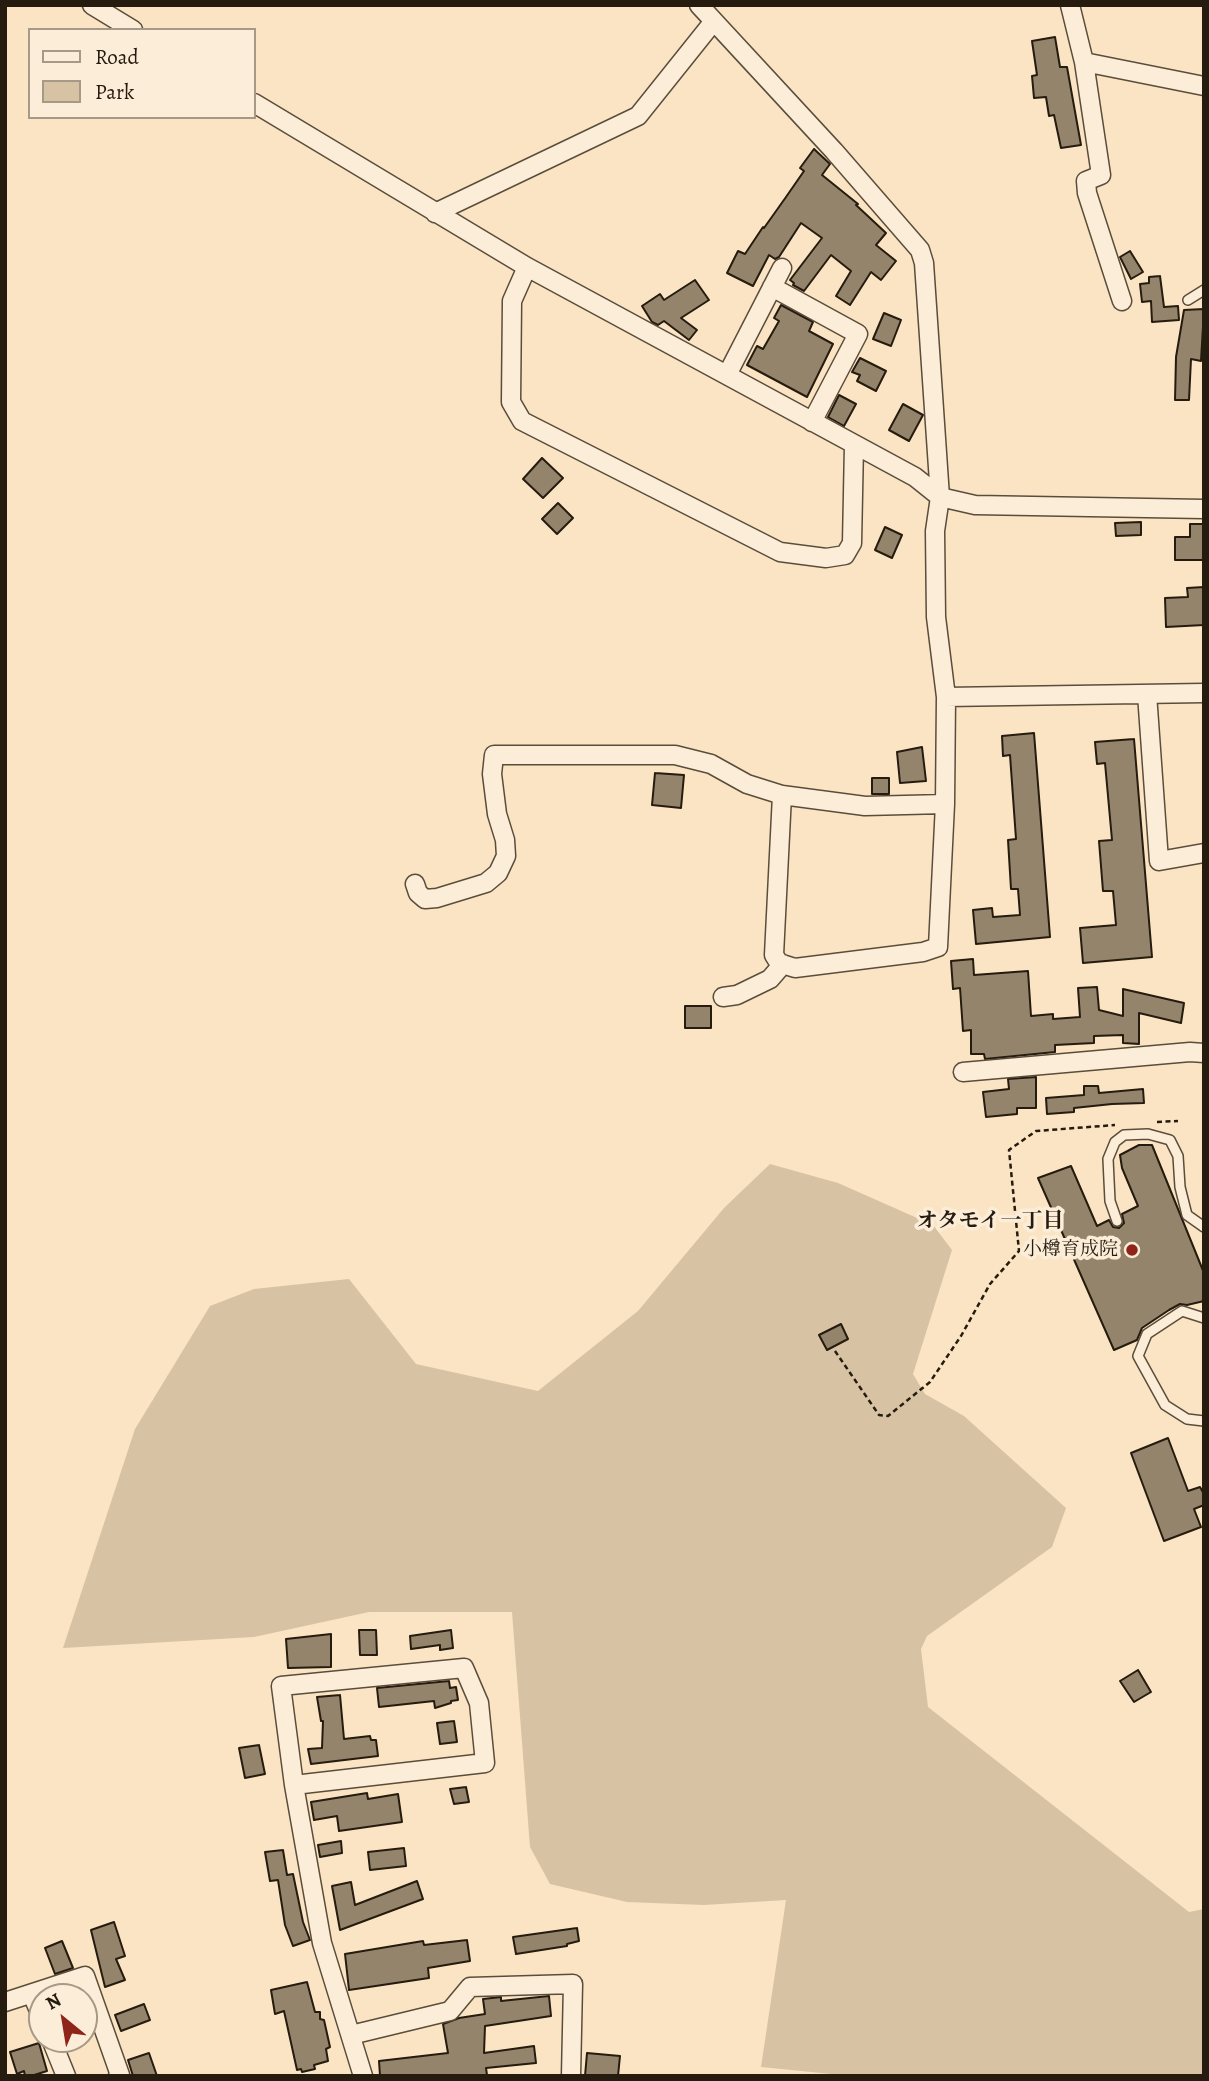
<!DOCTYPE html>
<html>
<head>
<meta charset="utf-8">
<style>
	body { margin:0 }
	#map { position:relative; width:1209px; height:2081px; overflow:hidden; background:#fbe4c3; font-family:Alegreya,serif }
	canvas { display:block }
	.frame { position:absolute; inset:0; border:7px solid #251b0e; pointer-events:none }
	.legend { position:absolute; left:28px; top:28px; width:228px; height:91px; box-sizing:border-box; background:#fcedd8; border:2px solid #a69987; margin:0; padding:9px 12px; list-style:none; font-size:21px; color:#251b0e }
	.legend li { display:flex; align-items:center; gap:14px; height:35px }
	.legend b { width:35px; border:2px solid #a69987 }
	.north { position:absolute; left:28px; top:1983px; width:70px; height:70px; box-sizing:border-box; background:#fcedd8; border:2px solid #a69987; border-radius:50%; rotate:330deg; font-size:19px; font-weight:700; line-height:28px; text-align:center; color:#251b0e }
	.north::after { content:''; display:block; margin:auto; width:24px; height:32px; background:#8f2418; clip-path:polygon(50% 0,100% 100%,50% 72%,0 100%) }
</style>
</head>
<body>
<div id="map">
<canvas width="1209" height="2081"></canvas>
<div class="frame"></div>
<ul class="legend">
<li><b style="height:9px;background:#fcedd8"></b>Road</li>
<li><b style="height:19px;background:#d7c2a4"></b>Park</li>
</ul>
<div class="north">N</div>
</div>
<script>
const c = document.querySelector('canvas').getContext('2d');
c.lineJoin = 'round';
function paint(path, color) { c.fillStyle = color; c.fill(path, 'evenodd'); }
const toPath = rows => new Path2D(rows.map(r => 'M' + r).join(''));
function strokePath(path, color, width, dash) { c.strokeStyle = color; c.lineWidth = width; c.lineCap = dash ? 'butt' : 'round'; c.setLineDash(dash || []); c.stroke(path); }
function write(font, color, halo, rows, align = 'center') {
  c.font = font + ' Alegreya,"Noto Serif JP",serif'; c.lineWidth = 7; c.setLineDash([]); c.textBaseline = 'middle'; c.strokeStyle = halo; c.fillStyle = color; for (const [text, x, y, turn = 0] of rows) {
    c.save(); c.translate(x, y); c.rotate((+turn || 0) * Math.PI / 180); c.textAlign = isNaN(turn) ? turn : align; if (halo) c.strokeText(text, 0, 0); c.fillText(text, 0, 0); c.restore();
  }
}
paint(toPath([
	[770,1164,838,1183,933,1225,952,1250,913,1374,925,1394,964,1416,1066,1508,1052,1547,927,1636,921,1649,928,1707,1189,1912,1204,1909,1204,2076,851,2076,761,2067,786,1900,704,1905,627,1902,550,1884,530,1847,512,1612,369,1612,254,1637,63,1648,135,1429,210,1306,254,1289,349,1279,416,1364,538,1391,638,1311,724,1208]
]), '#d7c2a4');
const building = toPath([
	[1055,37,1060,67,1067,67,1081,145,1061,148,1054,115,1049,116,1046,97,1034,98,1032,76,1037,75,1032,41,1055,37],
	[814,149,830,164,822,175,858,204,856,205,886,233,876,245,896,261,881,280,871,272,850,305,836,296,851,271,831,255,804,291,793,285,794,283,790,280,822,238,801,223,779,257,775,259,769,255,753,286,727,273,738,251,745,254,763,227,764,228,786,197,804,171,800,168,814,149],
	[1130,251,1143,272,1131,279,1120,257,1130,251],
	[1160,276,1164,307,1178,306,1179,320,1152,322,1151,301,1142,302,1140,284,1149,283,1149,277,1160,276],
	[695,280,709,300,681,318,697,330,689,340,664,321,658,325,652,322,642,306,660,294,664,300,695,280],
	[781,305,813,322,809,331,833,344,807,397,747,365,757,346,763,349,779,321,774,318,781,305],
	[1204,309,1201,361,1191,359,1189,400,1175,400,1176,357,1184,310,1204,309],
	[884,313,901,320,891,346,873,339,884,313],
	[860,358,886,371,876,391,857,381,860,375,852,372,860,358],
	[839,395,856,404,844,426,828,417,839,395],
	[903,404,923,415,909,441,889,430,903,404],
	[542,458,563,478,543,498,523,479,542,458],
	[558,503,573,518,557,534,542,519,558,503],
	[1141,522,1141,535,1116,536,1115,523,1141,522],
	[1190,524,1204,524,1204,560,1175,560,1175,537,1190,537,1190,524],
	[885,527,902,535,892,558,875,550,885,527],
	[1204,587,1204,625,1166,627,1165,598,1188,597,1187,588,1204,587],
	[1034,733,1050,937,976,944,973,910,992,908,993,917,1020,915,1018,889,1011,889,1008,840,1016,839,1010,755,1003,756,1002,736,1034,733],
	[1134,739,1152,957,1083,963,1080,928,1116,925,1113,891,1103,891,1099,841,1112,840,1105,763,1097,764,1095,742,1134,739],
	[922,747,926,781,900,783,897,752,922,747],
	[655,773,684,775,681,808,652,805,655,773],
	[872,778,889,778,889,794,872,794,872,778],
	[973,959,974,975,1028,971,1031,1016,1053,1014,1053,1019,1080,1017,1078,988,1097,987,1099,1010,1123,1016,1123,989,1184,1003,1181,1023,1139,1013,1139,1044,1123,1043,1123,1035,1094,1036,1094,1043,1055,1045,1055,1052,985,1059,984,1054,971,1054,971,1030,963,1031,960,988,953,989,951,961,973,959],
	[685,1006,711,1006,711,1028,685,1028,685,1006],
	[1036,1077,1036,1108,1017,1108,1017,1114,986,1117,983,1092,1009,1089,1008,1079,1036,1077],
	[1084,1086,1098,1086,1099,1093,1143,1089,1144,1103,1112,1104,1074,1108,1074,1112,1047,1114,1046,1098,1084,1095,1084,1086],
	[1139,1145,1152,1145,1204,1273,1204,1301,1187,1305,1180,1304,1169,1310,1142,1328,1137,1340,1114,1350,1038,1178,1071,1166,1097,1226,1109,1220,1113,1227,1119,1228,1124,1223,1122,1214,1138,1206,1122,1168,1120,1155,1139,1145],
	[841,1324,848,1339,827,1350,819,1335,841,1324],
	[1168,1438,1188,1491,1200,1487,1204,1494,1204,1505,1194,1509,1201,1527,1164,1541,1131,1453,1168,1438],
	[359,1630,376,1630,377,1655,360,1655,359,1630],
	[451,1630,453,1648,440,1650,440,1645,411,1649,410,1636,451,1630],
	[331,1634,331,1667,288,1668,286,1639,331,1634],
	[1138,1670,1151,1692,1134,1702,1120,1681,1138,1670],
	[449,1681,450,1688,456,1687,458,1700,451,1701,451,1703,435,1708,434,1701,379,1707,377,1688,449,1681],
	[340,1695,344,1739,370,1736,371,1740,376,1740,378,1756,311,1764,308,1749,322,1748,323,1721,321,1721,317,1697,340,1695],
	[454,1721,457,1742,440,1744,437,1723,454,1721],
	[259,1745,265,1774,245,1778,239,1748,259,1745],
	[466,1787,469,1802,454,1804,450,1789,466,1787],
	[367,1793,368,1799,398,1794,402,1822,339,1831,337,1816,314,1820,311,1802,367,1793],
	[341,1841,342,1853,320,1857,318,1845,341,1841],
	[404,1848,406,1866,370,1870,368,1852,404,1848],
	[283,1850,287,1875,293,1874,303,1922,310,1940,293,1946,285,1925,278,1880,270,1881,265,1852,283,1850],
	[417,1881,423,1899,340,1930,332,1886,351,1882,355,1905,417,1881],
	[114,1922,125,1956,116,1959,125,1980,105,1987,91,1930,114,1922],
	[577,1928,579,1941,567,1944,567,1946,516,1954,513,1937,577,1928],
	[467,1940,470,1961,428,1968,429,1978,349,1990,345,1954,423,1941,424,1945,467,1940],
	[62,1941,73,1968,55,1974,45,1948,62,1941],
	[307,1982,315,2012,320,2012,320,2019,324,2020,330,2047,326,2049,328,2061,314,2065,315,2069,302,2072,301,2069,297,2070,284,2011,275,2014,271,1990,307,1982],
	[549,1996,551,2016,485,2026,484,2053,534,2046,536,2063,486,2068,487,2075,477,2076,380,2076,379,2061,448,2053,443,2024,459,2018,485,2014,483,1999,501,1997,501,2001,549,1996],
	[144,2004,150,2020,121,2031,115,2015,144,2004],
	[39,2043,47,2071,31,2076,25,2076,24,2071,17,2074,10,2052,39,2043],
	[149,2053,157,2076,133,2076,128,2060,149,2053],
	[587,2053,620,2056,618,2076,585,2076,587,2053]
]);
paint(building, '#94846c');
strokePath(building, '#251b0e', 2);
const lane = toPath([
	[1188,300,1204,290],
	[1117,1221,1110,1201,1108,1159,1115,1142,1124,1135,1148,1134,1170,1140,1178,1156,1180,1187,1187,1215,1204,1227],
	[1204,1318,1182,1311,1147,1334,1138,1356,1165,1405,1187,1419,1204,1421]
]);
const street = toPath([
	[92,5,133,30],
	[699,5,834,151,920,250,924,263,940,497,935,531,936,617,946,697,945,804,938,947,923,952,795,968,779,963,774,955,782,795],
	[1070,5,1084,62,1101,175,1086,181,1087,193,1122,301],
	[1084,62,1204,86],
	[254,103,527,267,915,477,940,497,975,505,1204,509],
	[435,213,638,116,714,21],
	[527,267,512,301,511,402,522,421,780,552,826,558,845,555,852,543,854,445],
	[772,287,858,334,812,422],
	[727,375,782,268],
	[1147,694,1159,861,1204,853],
	[946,697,1204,693],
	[415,884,418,893,425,899,437,898,486,883,498,873,506,856,505,840,497,814,492,774,494,755,675,755,711,764,747,784,782,795,865,806,945,804],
	[723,997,737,995,770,979,783,964],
	[963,1072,1190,1052,1204,1053],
	[294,1785,485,1763,479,1703,464,1668,281,1686,294,1785,322,1943,363,2076],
	[32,1994,42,2018],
	[5,2002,85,1976,120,2075,118,2076],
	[351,2035,450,2011,470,1987,573,1984,571,2076],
	[51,2039,66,2076]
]);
strokePath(lane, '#5a4d3b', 12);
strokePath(street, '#5a4d3b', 21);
strokePath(toPath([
	[1157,1122,1178,1121],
	[835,1351,879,1415,888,1416,930,1382,961,1336,990,1284,1019,1251,1009,1150,1036,1131,1115,1125]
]), '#251b0e', 2.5, [5, 3.5]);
strokePath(lane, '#fcedd8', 9);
strokePath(street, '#fcedd8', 18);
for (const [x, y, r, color] of [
	[1132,1250,7,"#8f2418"]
]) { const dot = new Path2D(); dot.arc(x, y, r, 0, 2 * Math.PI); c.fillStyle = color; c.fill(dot); strokePath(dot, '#fcedd8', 2.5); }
write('19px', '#251b0e', '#fcedd8', [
	["小樽育成院",1118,1250]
], 'right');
write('bold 21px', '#251b0e', '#fcedd8', [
	["オタモイ一丁目",990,1222]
]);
</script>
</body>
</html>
